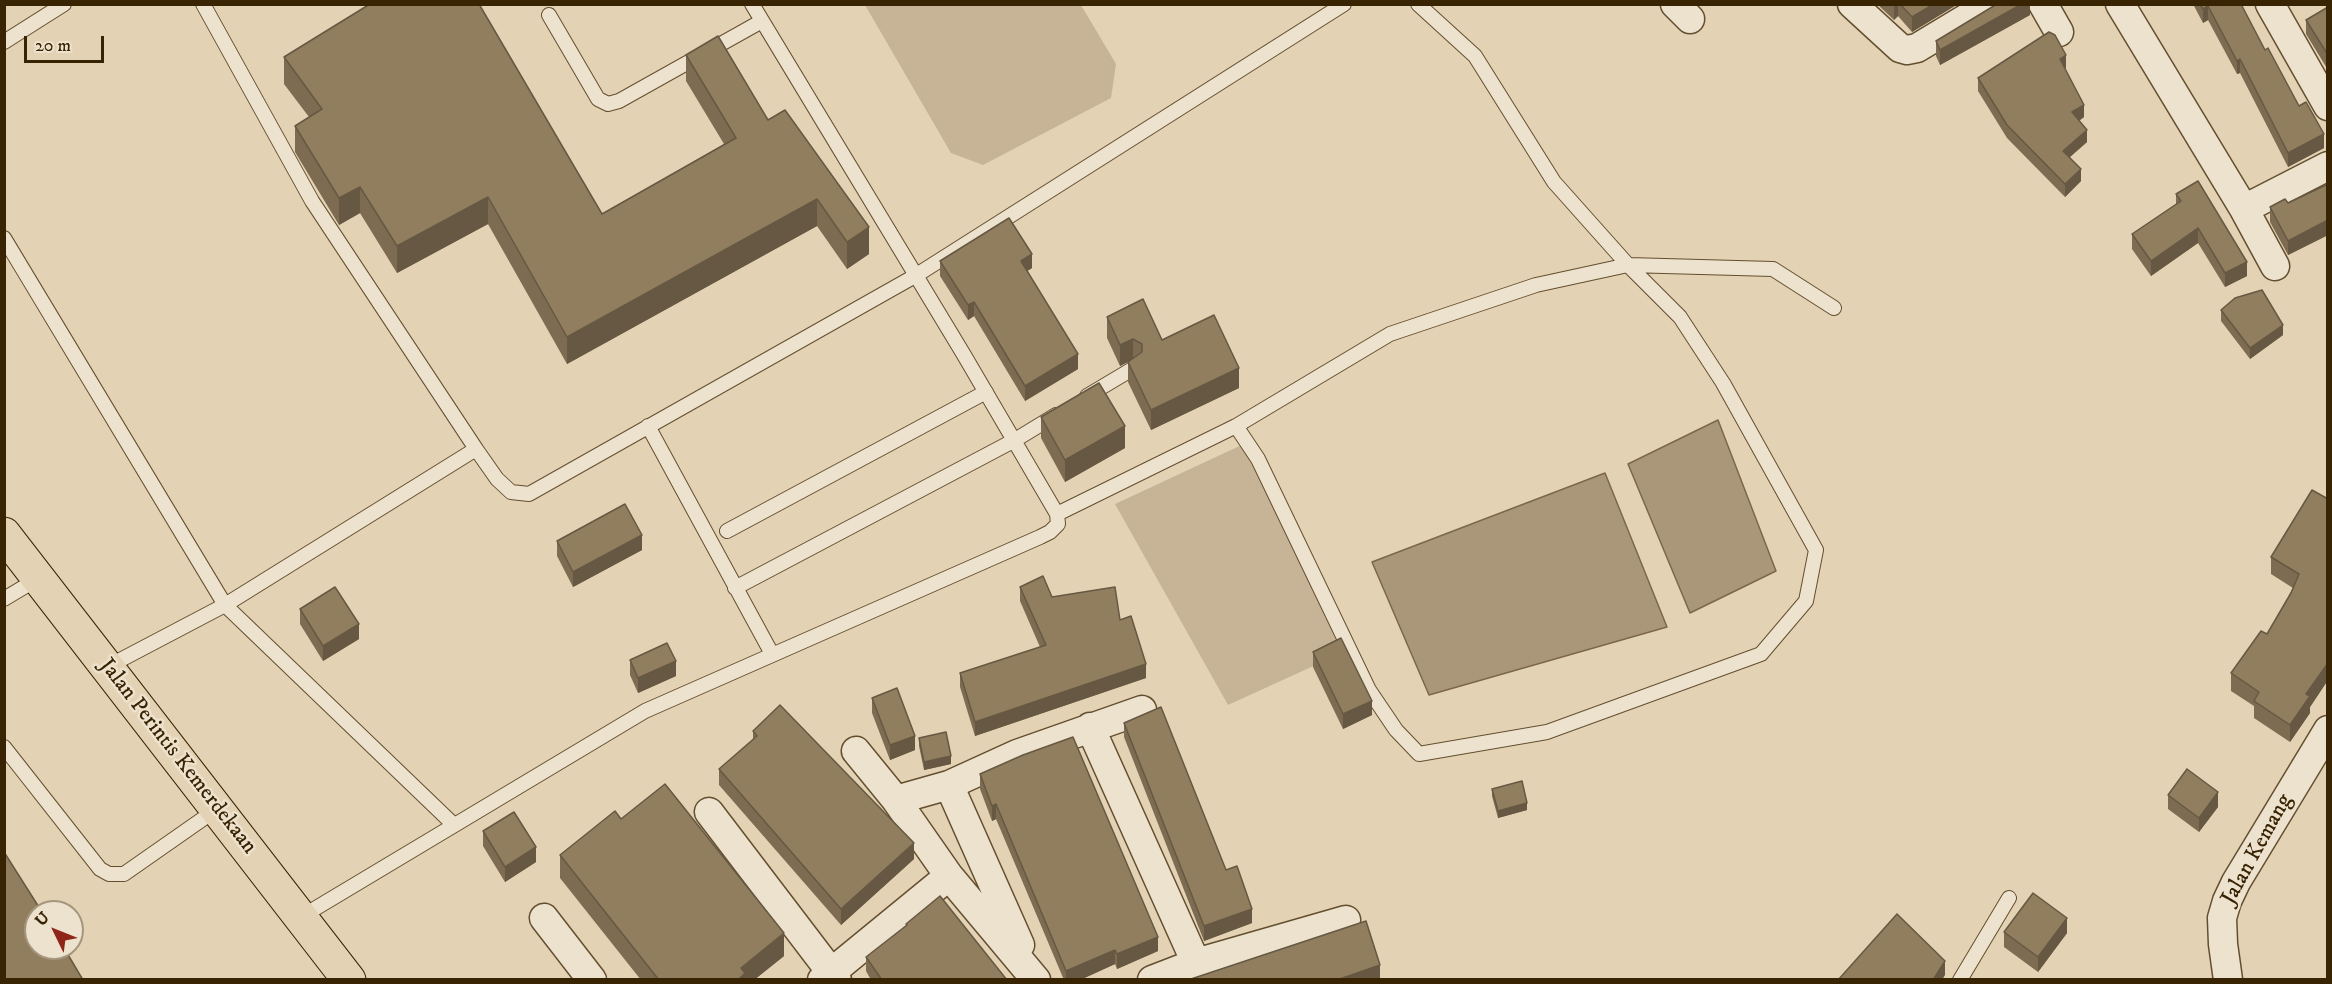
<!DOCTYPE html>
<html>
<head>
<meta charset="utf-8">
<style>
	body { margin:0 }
	#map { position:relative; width:2332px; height:984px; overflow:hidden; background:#e4d2b4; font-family:"IM FELL DW Pica",serif }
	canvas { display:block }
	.frame { position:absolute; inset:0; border:6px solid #382303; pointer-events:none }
	.north { position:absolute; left:24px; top:900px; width:60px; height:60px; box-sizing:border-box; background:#ede2ce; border:2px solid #a5967d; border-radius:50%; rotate:313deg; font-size:16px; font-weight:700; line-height:24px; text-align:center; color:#382303 }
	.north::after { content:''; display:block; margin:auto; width:21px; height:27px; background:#8f2418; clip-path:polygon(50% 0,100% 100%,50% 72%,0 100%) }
	.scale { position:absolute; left:24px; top:36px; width:80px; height:27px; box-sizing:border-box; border:3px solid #382303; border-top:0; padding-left:8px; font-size:18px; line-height:21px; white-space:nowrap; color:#382303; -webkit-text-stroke:4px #ede2ce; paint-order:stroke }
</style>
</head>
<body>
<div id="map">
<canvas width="2332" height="984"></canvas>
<div class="frame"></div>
<div class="north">U</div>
<div class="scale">20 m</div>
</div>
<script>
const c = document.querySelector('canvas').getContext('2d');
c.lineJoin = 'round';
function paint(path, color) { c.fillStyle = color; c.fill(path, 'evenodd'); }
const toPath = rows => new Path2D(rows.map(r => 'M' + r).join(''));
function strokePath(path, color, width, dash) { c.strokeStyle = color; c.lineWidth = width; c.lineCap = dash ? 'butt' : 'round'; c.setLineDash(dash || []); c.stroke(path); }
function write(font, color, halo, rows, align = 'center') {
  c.font = font + ' "IM FELL DW Pica",serif'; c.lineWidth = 5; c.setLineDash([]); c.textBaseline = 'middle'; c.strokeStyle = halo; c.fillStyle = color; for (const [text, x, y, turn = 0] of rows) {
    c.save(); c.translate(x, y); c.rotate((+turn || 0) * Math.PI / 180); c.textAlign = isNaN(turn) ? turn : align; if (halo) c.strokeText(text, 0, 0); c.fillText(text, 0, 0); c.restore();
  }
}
paint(toPath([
	[865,5,1081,5,1116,64,1111,98,983,165,951,153],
	[1246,443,1342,653,1228,705,1115,504]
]), '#c7b496');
const water = toPath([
	[1718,420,1776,571,1690,613,1628,464,1718,420],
	[1605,473,1667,627,1429,695,1372,562,1605,473]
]);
paint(water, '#aa9678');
strokePath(water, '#7c6849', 1.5);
const service = toPath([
	[549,15,598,99,608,104,619,101,762,21],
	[4,42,64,4],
	[4,238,225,605,454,825],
	[1087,396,1134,368],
	[648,426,772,654],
	[1236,426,1390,334,1536,285,1628,265,1773,269,1834,308],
	[476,449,497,479,511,492,529,494,915,276,1344,4],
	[1057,514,1236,426,1258,459,1369,690,1396,730,1419,754,1547,732,1761,654,1806,601,1816,550,1723,383,1680,317,1628,265,1554,182,1475,56,1418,4],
	[727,531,986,392],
	[735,588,1015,440,1056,415],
	[4,599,39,578],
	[107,667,225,605,476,449,312,201,203,4],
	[4,747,100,869,109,874,124,874,217,809],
	[301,917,645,711,1040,537,1050,532,1058,524,1057,514,964,355,752,4],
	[1960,980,2009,898]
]);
const minor = toPath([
	[1675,4,1690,19],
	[1852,4,1900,48,1907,50,1917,48,1990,4],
	[2043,4,2059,32],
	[2120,4,2244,209],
	[2270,4,2328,106],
	[2275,266,2244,209,2328,166],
	[1090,727,1196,963],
	[856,751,896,800,949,876,1036,980],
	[949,785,1020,945],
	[896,800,949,785,1017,754,1142,710],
	[709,812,837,980],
	[544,918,592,980],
	[822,980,949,876],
	[1152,980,1196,963,1346,920],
	[2228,980,2223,944,2222,918,2227,901,2236,882,2328,730]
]);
const trunk = toPath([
	[4,534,349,980]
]);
strokePath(service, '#634f2f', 16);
strokePath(minor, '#634f2f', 31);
strokePath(trunk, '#382303', 35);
strokePath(service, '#ede2ce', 14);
strokePath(minor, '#ede2ce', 28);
strokePath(trunk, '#e4d2b4', 33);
paint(toPath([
	[364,4,479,4,602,214,724,144,686,81,686,55,768,120,869,254,847,269,817,226,567,364,488,224,397,273,360,213,339,225,295,152,295,126,309,117,284,84,284,57,366,7],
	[1877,4,1958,4,1912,32,1898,16,1894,20],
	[2030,4,2030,15,1940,65,1936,56,1936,41],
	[2193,4,2241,4,2265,50,2324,148,2288,167,2240,73,2237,74,2208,20,2203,23],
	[2328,7,2328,70,2306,34,2306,20],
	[2066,68,2065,69,2084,117,2079,121,2087,142,2070,157,2081,181,2065,197,2007,138,1978,91,1978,78],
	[2328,184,2328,235,2288,255,2270,222,2270,207,2288,203],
	[2176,194,2247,276,2225,287,2198,243,2151,276,2132,249,2132,234,2176,204],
	[940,261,1032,268,1027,271,1078,369,1025,401,974,316,968,320,940,276],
	[2221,310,2283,335,2250,359,2221,321],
	[1107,317,1162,340,1239,388,1151,430,1128,382,1128,362,1120,366,1107,338],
	[1041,417,1125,448,1065,482,1041,438],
	[2328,499,2328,680,2310,707,2310,713,2290,742,2254,718,2254,706,2231,691,2231,673,2267,634,2293,588,2271,574,2271,557],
	[557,541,642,550,573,587,557,556],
	[1020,587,1120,620,1146,678,975,736,960,687,960,673,1040,647,1020,601],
	[300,609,359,639,323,661,300,624],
	[1313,652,1372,715,1343,729,1313,667],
	[630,660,676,676,638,693,630,675],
	[872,698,915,750,890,760,872,713],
	[1124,723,1226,870,1252,923,1204,941,1124,737],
	[753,731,914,859,841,925,719,785,719,769,753,739],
	[919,738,951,764,924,770,919,746],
	[980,774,1158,951,1117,969,1115,964,1080,980,1064,980,996,819,992,821,980,789],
	[1492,789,1527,810,1498,818,1492,796],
	[2168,795,2218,807,2199,832,2168,809],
	[621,819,784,956,754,980,641,980,560,878,560,855],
	[483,831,536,862,505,882,483,846],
	[906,924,1007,980,871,980,866,971,866,957,906,926],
	[2004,932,2067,933,2038,972,2004,947]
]), '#7d6c52');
paint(toPath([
	[1895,4,1898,4,1898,16,1894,20,1894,6],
	[1934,4,1958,4,1912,32,1912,17],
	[2022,4,2030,4,2030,15,1940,65,1940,50],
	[2208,6,2208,20,2203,23,2203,9],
	[2066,55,2066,68,2060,72,2060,59],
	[2240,59,2240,73,2237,74,2237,61],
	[2084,105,2084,117,2072,125,2072,112],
	[2087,130,2087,142,2063,163,2063,151],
	[2324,134,2324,148,2288,167,2288,153],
	[2081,169,2081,181,2065,197,2065,184],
	[360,187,360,213,339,225,339,198],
	[488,197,488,224,397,273,397,246],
	[817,199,817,226,567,364,567,337],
	[2328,220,2328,235,2288,255,2288,241],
	[869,227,869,254,847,269,847,242],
	[2198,228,2198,243,2151,276,2151,261],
	[1032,254,1032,268,1021,275,1021,261],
	[2247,262,2247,276,2225,287,2225,273],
	[974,302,974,316,968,320,968,305],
	[2283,325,2283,335,2250,359,2250,348],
	[1133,339,1133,359,1120,366,1120,345],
	[1078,354,1078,369,1025,401,1025,386],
	[1239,368,1239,388,1151,430,1151,410],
	[1125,426,1125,448,1065,482,1065,460],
	[642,535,642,550,573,587,573,572],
	[359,624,359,639,323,661,323,646],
	[676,661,676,676,638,693,638,678],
	[2328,663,2328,680,2310,707,2310,713,2290,742,2290,725,2306,694],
	[1146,664,1146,678,975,736,975,722],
	[1372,701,1372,715,1343,729,1343,714],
	[915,736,915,750,890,760,890,745],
	[951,756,951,764,924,770,924,762],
	[2218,792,2218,807,2199,832,2199,818],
	[1527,803,1527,810,1498,818,1498,811],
	[996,804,996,819,992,821,992,806],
	[914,843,914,859,841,925,841,909],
	[536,847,536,862,505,882,505,867],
	[1252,909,1252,923,1204,941,1204,926],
	[2067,918,2067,933,2038,972,2038,957],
	[784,933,784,956,754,980,738,980,741,968],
	[1158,937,1158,951,1117,969,1117,954],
	[1115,950,1115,964,1080,980,1066,980,1066,971],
	[1945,961,1945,975,1942,980,1933,980],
	[1380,965,1380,980,1337,980]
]), '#665842');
const building = toPath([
	[370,4,479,4,602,214,736,138,686,55,718,36,768,120,785,110,869,227,847,242,817,199,567,337,488,197,397,246,360,187,339,198,295,126,322,109,284,57,370,4],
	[1900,4,1934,4,1912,17,1900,4],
	[1997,4,2022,4,1940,50,1936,41,1997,4],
	[2200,4,2241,4,2265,50,2268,48,2299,106,2306,102,2324,134,2288,153,2240,59,2237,61,2208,6,2203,9,2200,4],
	[2328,7,2328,55,2306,20,2328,7],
	[2049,32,2055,35,2066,55,2060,59,2084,105,2072,112,2087,130,2063,151,2081,169,2065,184,2007,125,1978,78,2049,32],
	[2198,181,2247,262,2225,273,2198,228,2151,261,2132,234,2181,201,2176,194,2198,181],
	[2328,184,2328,220,2288,241,2270,207,2285,199,2288,203,2328,184],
	[1009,218,1032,254,1021,261,1078,354,1025,386,974,302,968,305,940,261,1009,218],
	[2262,290,2283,325,2250,348,2221,310,2235,298,2262,290],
	[1143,299,1162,340,1214,315,1239,368,1151,410,1128,362,1142,352,1142,344,1133,339,1120,345,1107,317,1143,299],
	[1099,383,1125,426,1065,460,1041,417,1099,383],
	[2312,490,2328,499,2328,663,2306,694,2310,696,2290,725,2254,701,2259,692,2231,673,2261,631,2267,634,2291,593,2299,574,2271,557,2312,490],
	[625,504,642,535,573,572,557,541,625,504],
	[1043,576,1052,597,1115,587,1120,620,1131,616,1146,664,975,722,960,673,1046,645,1020,587,1043,576],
	[335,587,359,624,323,646,300,609,335,587],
	[1341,638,1372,701,1343,714,1313,652,1341,638],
	[667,643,676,661,638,678,630,660,667,643],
	[897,688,915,736,890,745,872,698,897,688],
	[780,705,914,843,841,909,719,769,757,736,753,731,780,705],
	[1161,707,1226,870,1237,866,1252,909,1204,926,1124,723,1161,707],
	[946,732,951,756,924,762,919,738,946,732],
	[1073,737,1158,937,1117,954,1115,950,1066,971,996,804,992,806,980,774,1023,755,1073,737],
	[2187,769,2218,792,2199,818,2168,795,2187,769],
	[1522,781,1527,803,1498,811,1492,789,1522,781],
	[665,784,784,933,741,968,745,973,738,980,659,980,560,855,615,811,621,819,665,784],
	[514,812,536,847,505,867,483,831,514,812],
	[4,852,42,912,36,912,36,948,64,948,83,980,4,980,4,852],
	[2033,893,2067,918,2038,957,2004,932,2033,893],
	[940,896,1007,980,882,980,866,957,907,925,906,924,940,896],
	[1897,914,1945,961,1933,980,1838,980,1897,914],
	[1366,921,1380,965,1337,980,1188,980,1366,921]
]);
paint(building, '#917e5f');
strokePath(building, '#665842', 1.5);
write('22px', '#382303', '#ede2ce', [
	["Jalan Perintis Kemerdekaan",177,757,52],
	["Jalan Kemang",2258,850,-61]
]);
</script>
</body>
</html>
